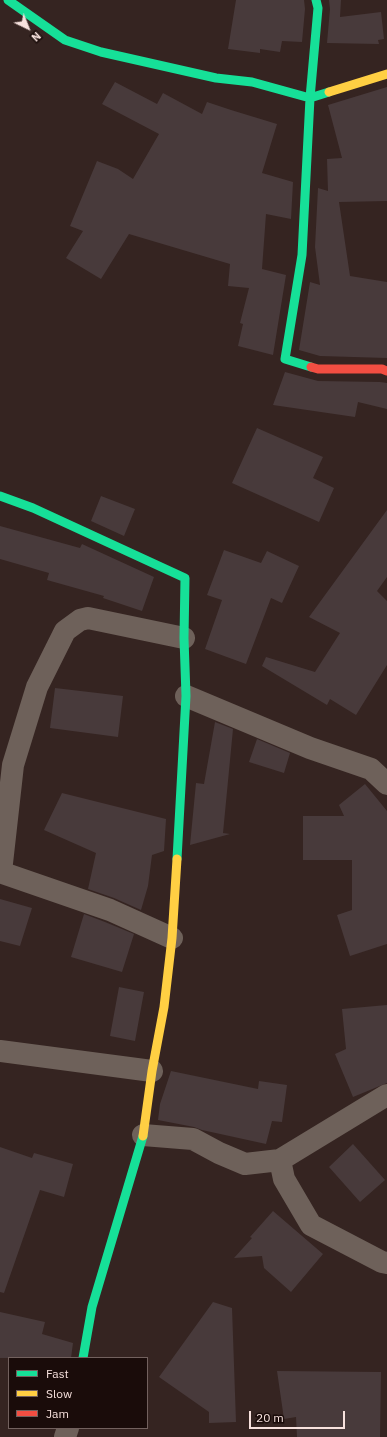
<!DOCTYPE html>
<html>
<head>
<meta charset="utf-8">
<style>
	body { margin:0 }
	#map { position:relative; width:387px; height:1437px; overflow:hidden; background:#352421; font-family:"IBM Plex Sans",sans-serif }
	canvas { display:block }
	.legend { position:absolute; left:8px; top:1357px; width:140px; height:72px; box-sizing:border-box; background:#1a0c0a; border:1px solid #72615e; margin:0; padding:5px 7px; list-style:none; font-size:12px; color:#f7e1dd }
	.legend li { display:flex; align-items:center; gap:8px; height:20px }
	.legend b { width:20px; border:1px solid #72615e }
	.north { position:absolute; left:8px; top:8px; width:40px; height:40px; -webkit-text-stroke:3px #1a0c0a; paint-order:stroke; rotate:137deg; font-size:11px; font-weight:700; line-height:16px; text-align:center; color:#f7e1dd }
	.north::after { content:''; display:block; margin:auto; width:14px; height:18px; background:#f7e1dd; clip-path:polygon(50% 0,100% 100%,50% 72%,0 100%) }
	.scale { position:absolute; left:249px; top:1411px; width:96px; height:18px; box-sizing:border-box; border:2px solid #f7e1dd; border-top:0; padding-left:5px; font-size:12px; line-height:14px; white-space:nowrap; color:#f7e1dd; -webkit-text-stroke:3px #1a0c0a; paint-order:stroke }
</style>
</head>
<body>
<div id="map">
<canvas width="387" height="1437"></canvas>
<ul class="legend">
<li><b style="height:5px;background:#16e098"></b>Fast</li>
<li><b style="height:5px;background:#ffcf43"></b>Slow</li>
<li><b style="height:5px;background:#f24e42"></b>Jam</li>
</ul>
<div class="north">N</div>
<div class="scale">20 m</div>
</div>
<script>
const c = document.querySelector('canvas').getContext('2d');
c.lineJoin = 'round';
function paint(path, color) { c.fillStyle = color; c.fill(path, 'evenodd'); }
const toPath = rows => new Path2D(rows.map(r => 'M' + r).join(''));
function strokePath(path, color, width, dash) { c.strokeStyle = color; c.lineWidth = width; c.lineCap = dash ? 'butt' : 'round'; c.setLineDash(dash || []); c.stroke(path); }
paint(toPath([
	[236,0,304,0,305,9,302,42,282,41,280,52,260,49,260,53,228,49],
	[329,0,341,0,340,17,381,12,384,39,378,40,379,44,327,43,330,9],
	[115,82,157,104,163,93,202,114,207,102,231,110,277,124,262,173,293,182,291,219,266,214,262,269,286,275,273,355,238,346,243,324,240,323,249,288,228,286,230,264,129,234,101,279,66,258,83,231,70,226,97,161,118,169,133,179,159,134,102,104],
	[387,87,387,201,339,202,350,276,387,282,387,358,320,356,299,350,310,282,320,285,315,247,318,188,328,191,327,159,342,158,328,105],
	[285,372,318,381,380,382,387,383,387,409,358,402,355,417,273,405],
	[257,428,323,457,313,478,334,488,319,522,232,483],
	[101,496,135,509,124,536,91,521],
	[387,510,387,577,377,591,387,601,387,665,356,715,330,699,327,705,262,666,266,657,315,672,340,633,309,617],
	[0,526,80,548,82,544,154,577,142,611,103,598,104,596,47,580,49,573,0,559],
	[224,550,261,563,267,551,299,566,282,603,271,598,246,664,205,649,222,600,207,595],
	[55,688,123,696,118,737,50,728],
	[215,722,233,729,223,833,230,834,190,845,196,783,204,784],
	[257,739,290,753,284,773,249,762],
	[365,784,387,811,387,944,350,956,337,915,352,910,352,860,303,860,303,816,344,816,339,805],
	[62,793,166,819,164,851,152,855,148,886,141,910,114,898,88,889,96,853,44,830],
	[0,899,32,908,20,946,0,941],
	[84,914,105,922,134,934,122,972,71,957],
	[119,987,144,992,135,1041,110,1036],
	[387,1005,387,1083,353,1097,335,1054,346,1049,342,1009],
	[171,1071,258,1089,259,1081,287,1085,282,1122,272,1121,266,1144,202,1130,194,1127,158,1120,160,1104],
	[353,1144,385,1180,360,1202,329,1167],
	[0,1147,32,1158,34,1153,73,1164,64,1197,40,1190,4,1293,0,1292],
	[273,1211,323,1254,291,1292,264,1268,262,1256,234,1258,252,1238,250,1237],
	[213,1302,232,1308,236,1422,209,1423,209,1412,159,1377],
	[0,1312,45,1322,42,1334,73,1343,71,1358,0,1358],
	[277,1371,381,1372,380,1437,297,1437,296,1417,284,1419]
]), '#483a3b');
strokePath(toPath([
	[186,696,310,748,371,769,387,784],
	[0,872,110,910,172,938],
	[1,872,13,765,37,687,65,631,80,620,88,618,184,638],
	[0,1051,152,1071],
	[143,1135,193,1139,219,1153,245,1164,280,1160,387,1095],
	[280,1160,284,1179,311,1225,382,1262,387,1263],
	[65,1437,68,1428]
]), '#6e615a', 22);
strokePath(toPath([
	[8,0,65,40,101,52,216,78,252,82,310,98,329,92],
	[311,367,285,359,302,255,310,98,318,8,316,0],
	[0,496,33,508,185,578,184,638,186,696,177,859],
	[83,1358,92,1307,143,1136]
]), '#16e098', 9);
strokePath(toPath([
	[329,92,387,74],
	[143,1136,152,1071,164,1007,172,938,177,859]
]), '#ffcf43', 9);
strokePath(toPath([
	[311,367,318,369,382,369,387,371]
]), '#f24e42', 9);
</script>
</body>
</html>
